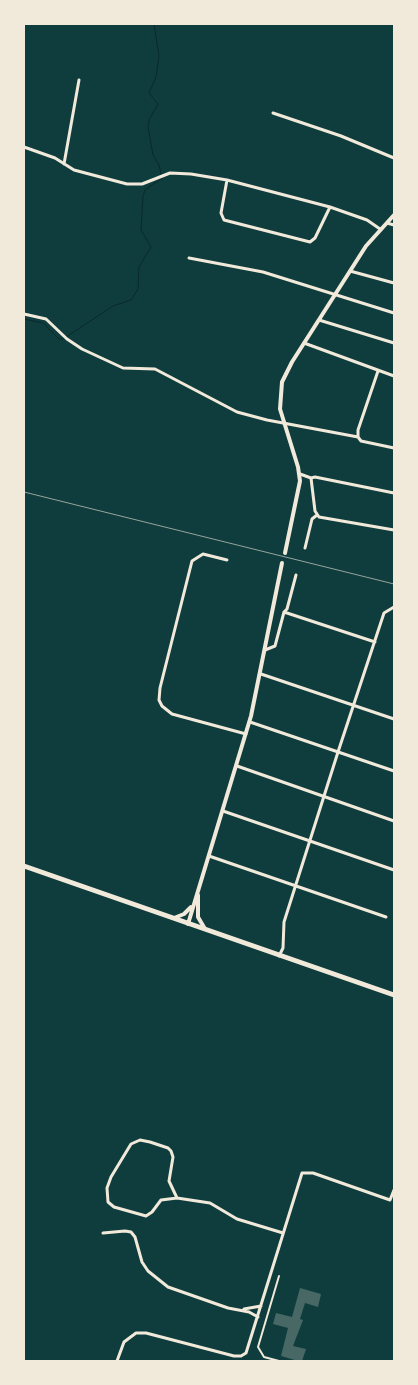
<!DOCTYPE html>
<html>
<head>
<meta charset="utf-8">
<style>
	body { margin:0 }
	#map { position:relative; width:418px; height:1385px; overflow:hidden; background:#0f3d3e; font-family:Mulish,sans-serif }
	canvas { display:block }
	.frame { position:absolute; inset:0; border:25px solid #f1e9da; pointer-events:none }
</style>
</head>
<body>
<div id="map">
<canvas width="418" height="1385"></canvas>
<div class="frame"></div>
</div>
<script>
const c = document.querySelector('canvas').getContext('2d');
c.lineJoin = 'round';
const toPath = rows => new Path2D(rows.map(r => 'M' + r).join(''));
function strokePath(path, color, width, dash) { c.strokeStyle = color; c.lineWidth = width; c.lineCap = dash ? 'butt' : 'round'; c.setLineDash(dash || []); c.stroke(path); }
function paint(path, color) { c.fillStyle = color; c.fill(path, 'evenodd'); }
strokePath(toPath([
	[24,319,43,323,59,339,63,339,113,306,131,300,138,289,139,267,151,247,141,230,143,196,145,190,162,178,159,165,153,155,148,127,149,120,158,104,149,93,156,77,159,56,154,24]
]), '#0a2a2b', 1);
paint(toPath([
	[300,1288,321,1294,318,1307,305,1303,300,1319,303,1320,293,1346,306,1349,302,1361,298,1361,281,1356,288,1328,273,1324,276,1313,292,1317]
]), '#486865');
strokePath(toPath([
	[279,1361,264,1357,258,1347,279,1276]
]), '#f1e9da', 2);
strokePath(toPath([
	[273,113,341,136,394,158],
	[24,147,55,158,74,170,127,184,142,184,170,173,191,174,227,180,330,207,367,220,380,229],
	[64,164,79,80],
	[227,180,221,213,224,220,310,242,315,238,330,207],
	[387,223,394,225],
	[189,258,263,272,394,313],
	[350,271,394,283],
	[24,314,46,319,67,339,82,349,123,368,155,369,237,412,267,420,358,437,361,441,394,448],
	[319,320,394,343],
	[304,343,394,376],
	[358,437,358,430,378,371],
	[300,474,311,478,315,477,394,493],
	[311,478,315,511,319,517,394,530],
	[305,548,312,519,317,515],
	[227,560,203,554,192,561,160,688,159,700,162,706,172,714,246,734],
	[284,612,287,609,296,575],
	[265,650,275,646,284,612,375,642],
	[261,674,394,719],
	[250,722,394,771],
	[237,766,394,821],
	[223,811,394,870],
	[209,856,386,917],
	[279,956,283,948,284,922,338,752,384,613,394,607],
	[177,1198,161,1200,152,1212,146,1216,114,1207,108,1202,107,1188,111,1177,131,1144,140,1140,150,1142,168,1148,171,1151,173,1157,169,1181,177,1198,210,1203,237,1219,283,1233],
	[103,1233,125,1231,131,1232,135,1237,142,1262,148,1271,168,1287,228,1308,249,1312,258,1317],
	[244,1309,261,1306],
	[117,1361,124,1342,136,1333,146,1333,234,1356,241,1356,246,1353,302,1173,313,1173,390,1200,394,1190]
]), '#f1e9da', 3);
strokePath(toPath([
	[285,553,300,481,298,467,280,409,282,382,292,362,366,246,394,215],
	[198,895,198,917,205,929],
	[174,918,184,914,191,907],
	[188,924,251,716,282,563]
]), '#f1e9da', 4);
strokePath(toPath([
	[24,866,394,995]
]), '#f1e9da', 5);
strokePath(toPath([
	[24,492,394,584]
]), '#97a49c', 1);
</script>
</body>
</html>
